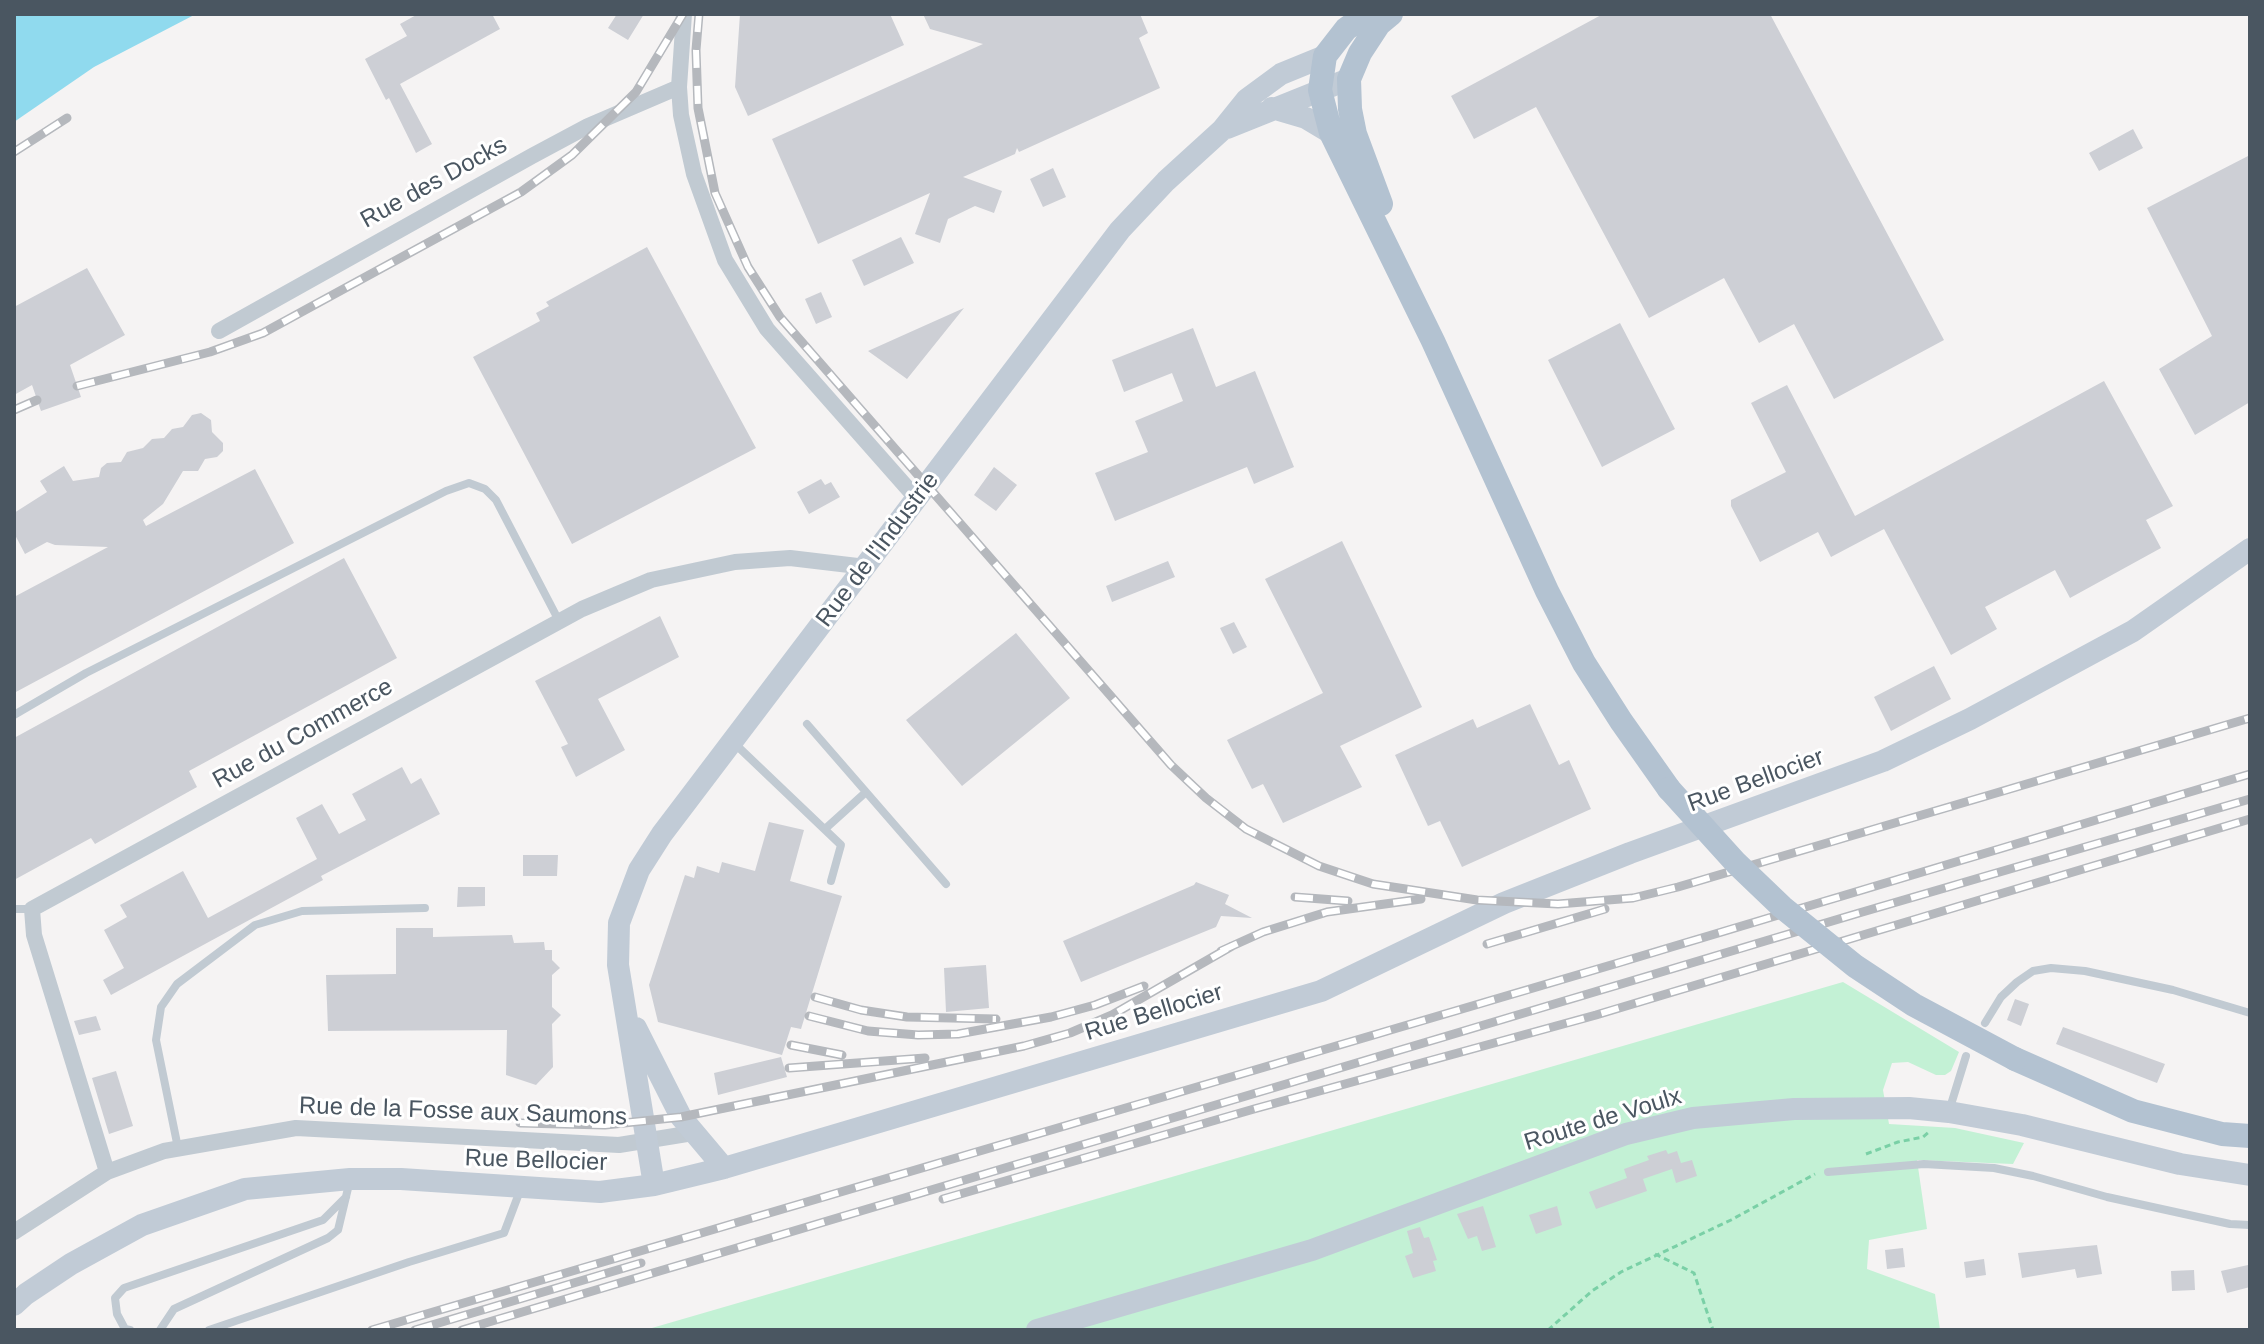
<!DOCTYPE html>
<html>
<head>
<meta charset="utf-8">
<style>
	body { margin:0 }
	#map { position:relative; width:2264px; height:1344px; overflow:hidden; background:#f5f3f3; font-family:Helvetica,sans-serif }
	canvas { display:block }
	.frame { position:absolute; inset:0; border:16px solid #4a5661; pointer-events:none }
</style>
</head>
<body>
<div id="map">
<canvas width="2264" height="1344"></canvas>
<div class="frame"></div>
</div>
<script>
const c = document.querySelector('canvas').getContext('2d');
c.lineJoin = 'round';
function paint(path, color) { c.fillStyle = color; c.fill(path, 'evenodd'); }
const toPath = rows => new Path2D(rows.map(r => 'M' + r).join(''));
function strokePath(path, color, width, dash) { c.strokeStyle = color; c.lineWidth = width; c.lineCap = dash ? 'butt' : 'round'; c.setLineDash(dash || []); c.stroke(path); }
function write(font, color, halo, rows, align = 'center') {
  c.font = font + ' Helvetica,sans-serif'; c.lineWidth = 6; c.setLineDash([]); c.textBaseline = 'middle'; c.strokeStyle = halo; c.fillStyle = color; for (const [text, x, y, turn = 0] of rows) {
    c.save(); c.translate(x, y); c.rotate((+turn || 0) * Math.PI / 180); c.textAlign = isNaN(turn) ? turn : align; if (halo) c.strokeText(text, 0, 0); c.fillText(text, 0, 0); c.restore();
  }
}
paint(toPath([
	[1843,982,1959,1052,1951,1071,1945,1075,1936,1075,1908,1062,1892,1063,1883,1090,1889,1124,1955,1128,2024,1143,2013,1164,1917,1160,1927,1229,1869,1240,1867,1269,1935,1294,1940,1330,645,1330]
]), '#c3f1d5');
paint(toPath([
	[14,14,196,14,94,67,14,122]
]), '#90daee');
paint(toPath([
	[418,14,492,14,500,29,400,84,432,144,416,153,389,98,386,100,365,59,407,36,400,24],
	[617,14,644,14,628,40,608,28],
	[740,14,890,14,904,45,748,116,735,87],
	[923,14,1140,14,1148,33,1139,38,1160,88,1019,152,1017,148,1015,154,963,177,1002,191,994,213,975,206,948,219,940,243,915,234,930,193,818,244,772,139,983,44,930,29],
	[1603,14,1770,14,1944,340,1834,399,1794,324,1759,343,1724,278,1649,318,1536,107,1474,139,1451,96],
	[2133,129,2143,148,2099,171,2089,153],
	[2250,155,2250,402,2195,435,2159,369,2212,336,2147,208],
	[1053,168,1066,197,1043,207,1030,179],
	[901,237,914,263,864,286,852,260],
	[647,247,756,448,572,544,473,357,540,321,536,313,549,306,546,302],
	[87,268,125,335,70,365,81,397,41,411,32,385,14,395,14,307],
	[821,292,832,317,816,324,805,299],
	[964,308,907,379,868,351,917,329],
	[1620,323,1675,429,1602,467,1548,360],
	[1193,328,1216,387,1255,371,1294,467,1254,484,1247,467,1115,521,1095,473,1148,452,1135,421,1183,401,1172,373,1124,392,1112,360],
	[2104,381,2173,506,2146,520,2161,548,2070,598,2055,570,1985,607,1997,629,1951,655,1884,529,1831,557,1818,532,1760,562,1731,506,1731,500,1786,472,1751,403,1787,385,1855,516],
	[201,413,211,420,212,432,223,443,223,451,217,457,205,459,198,471,183,471,163,504,143,520,146,526,255,469,294,543,14,693,14,597,108,547,55,545,47,542,25,554,14,533,14,513,47,492,40,481,64,466,73,481,99,477,101,468,107,463,121,462,127,452,143,448,152,439,164,438,172,429,183,427,192,415],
	[994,467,1017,485,996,511,974,495],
	[821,479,825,485,831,482,840,497,809,514,797,492],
	[1342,541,1422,707,1340,746,1362,787,1283,823,1263,784,1252,789,1227,740,1323,693,1265,579],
	[344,558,397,658,189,771,197,787,95,844,91,838,14,880,14,738],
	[1168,561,1175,577,1112,602,1106,586],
	[660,616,679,657,598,699,625,750,576,777,561,747,568,744,535,681],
	[1234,622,1247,647,1233,654,1220,628],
	[1016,633,1070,698,962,786,906,720],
	[1934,666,1951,699,1891,731,1874,697],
	[1530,704,1559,765,1569,760,1591,809,1462,867,1440,821,1428,826,1395,755,1473,719,1477,728],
	[402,767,411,784,421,778,440,814,321,876,323,880,111,995,103,980,124,968,104,930,127,917,120,905,183,871,208,918,317,859,296,818,322,804,339,834,366,820,352,794],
	[769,822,804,830,790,881,842,896,801,1029,791,1027,782,1055,658,1022,649,985,685,875,694,878,697,866,719,873,722,862,755,871],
	[523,855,558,855,557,876,523,876],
	[1196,882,1229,895,1225,904,1252,918,1221,916,1216,927,1081,982,1063,941,1194,885],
	[458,887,485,887,485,906,457,907],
	[396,928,433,928,433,937,512,935,514,943,544,942,545,950,552,950,552,960,560,968,552,975,552,1007,561,1015,552,1024,553,1067,536,1085,506,1075,507,1030,328,1031,326,975,396,974],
	[986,965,989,1008,946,1012,944,968],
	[2015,999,2029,1004,2021,1026,2007,1020],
	[96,1016,101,1030,79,1035,74,1021],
	[2063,1027,2165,1064,2157,1083,2056,1044],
	[781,1057,787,1077,718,1095,714,1073],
	[116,1071,133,1126,109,1134,92,1078],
	[1666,1150,1668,1154,1677,1151,1681,1163,1692,1160,1697,1176,1676,1183,1672,1169,1643,1179,1647,1191,1596,1209,1589,1192,1627,1178,1624,1169,1649,1160,1647,1156],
	[1483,1206,1496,1247,1482,1251,1477,1236,1468,1239,1457,1214],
	[1557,1206,1562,1225,1536,1234,1529,1215],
	[1420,1227,1424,1238,1429,1237,1437,1260,1433,1261,1436,1271,1413,1278,1405,1256,1413,1253,1407,1231],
	[2097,1245,2102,1274,2077,1278,2075,1269,2022,1278,2018,1253],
	[1903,1248,1905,1267,1887,1269,1885,1250],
	[1984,1259,1986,1275,1966,1278,1964,1262],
	[2248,1265,2250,1287,2227,1293,2221,1271],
	[2194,1270,2195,1290,2172,1291,2171,1271]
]), '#cdcfd5');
strokePath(toPath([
	[1866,1154,1898,1142,1923,1137,1930,1131],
	[1655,1254,1694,1273,1713,1330],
	[1548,1330,1592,1291,1621,1272,1731,1220,1815,1174]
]), '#7ad0a6', 3, [6, 4]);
strokePath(toPath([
	[14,715,86,673,446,491,469,483,485,489,496,500,559,621],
	[807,724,946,884],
	[733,742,841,845,831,881],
	[825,829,866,792],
	[14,909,32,909],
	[1985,1023,2001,997,2017,982,2033,971,2051,968,2085,971,2173,990,2250,1013],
	[1949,1111,1966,1056],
	[178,1148,156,1040,161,1007,177,984,255,925,302,911,425,908],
	[1828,1172,1924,1164,1994,1168,2033,1176,2107,1197,2230,1224,2250,1225],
	[130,1330,125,1329,117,1314,115,1298,124,1288,323,1220,346,1197],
	[160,1330,174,1309,328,1238,338,1230,350,1180],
	[209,1330,409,1262,504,1233,521,1188]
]), '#c1cad2', 8);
strokePath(toPath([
	[684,14,679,87,681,115,694,174,725,260,767,329,917,499],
	[219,331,532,156,588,126,679,87],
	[107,1172,34,935,32,909,582,609,651,580,735,562,790,558,866,567],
	[14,1232,107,1172,164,1151,296,1128,619,1145,693,1133]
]), '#c1cad2', 16);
strokePath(toPath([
	[1272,108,1306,118,1331,133],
	[1227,128,1349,79],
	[636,1028,681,1117,724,1168],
	[654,1185,618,965,619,923,639,870,662,834,1120,230,1166,181,1222,130,1247,99,1281,74,1325,56],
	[14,1305,26,1294,71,1264,142,1225,245,1189,350,1179,401,1179,600,1192,654,1185,724,1168,1321,991,1504,903,1630,853,1883,761,1970,719,2133,631,2250,549],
	[1037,1330,1312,1250,1626,1134,1693,1118,1794,1109,1909,1108,1949,1112,2022,1125,2180,1164,2250,1175]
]), '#c1cbd6', 22);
strokePath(toPath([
	[1367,14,1346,29,1325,56,1320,90,1331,133,1433,341,1547,591,1584,663,1621,721,1669,789],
	[1381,204,1355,134,1350,109,1349,79,1360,53,1379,24,1391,14],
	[2015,1059,2133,1111,2222,1134,2250,1136]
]), '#b3c2d1', 24);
const rail = toPath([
	[699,14,696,50,698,108,715,193,748,267,780,317,1171,765,1206,798,1246,829,1319,866,1373,884,1477,900,1558,904,1633,898,1678,887,2250,718],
	[14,152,67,118],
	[77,386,210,352,263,333,521,192,572,155,636,92,683,14],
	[14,410,37,400],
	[1295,897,1348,901],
	[1487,944,1605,909],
	[1221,951,1263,932,1327,912,1421,899],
	[815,997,861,1010,907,1017,996,1019],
	[809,1016,868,1031,918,1035,958,1034,1051,1017,1095,1005,1144,986],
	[791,1045,842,1055],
	[789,1068,925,1058],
	[520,1123,605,1125,681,1117,1024,1046,1070,1033,1112,1015,1232,946],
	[943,1199,1254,1109,1596,1015,2250,819],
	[372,1330,1618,963,2250,774],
	[415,1330,641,1263],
	[462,1330,1859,913,2250,799]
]);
strokePath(rail, '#b5b8bd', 9);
strokePath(rail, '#fff', 6, [18]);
strokePath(toPath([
	[1669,789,1736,863,1782,907,1855,966,1914,1005,2015,1059]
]), '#b3c2d1', 24);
write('24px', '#4a5661', '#fff', [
	["Rue des Docks",434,183,-29],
	["Rue de l'Industrie",878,550,-53],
	["Rue du Commerce",303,734,-29],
	["Rue Bellocier",1756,781,-20],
	["Rue Bellocier",1154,1013,-17],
	["Rue de la Fosse aux Saumons",463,1112,2],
	["Route de Voulx",1603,1120,-17],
	["Rue Bellocier",536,1161,2]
]);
</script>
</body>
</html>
